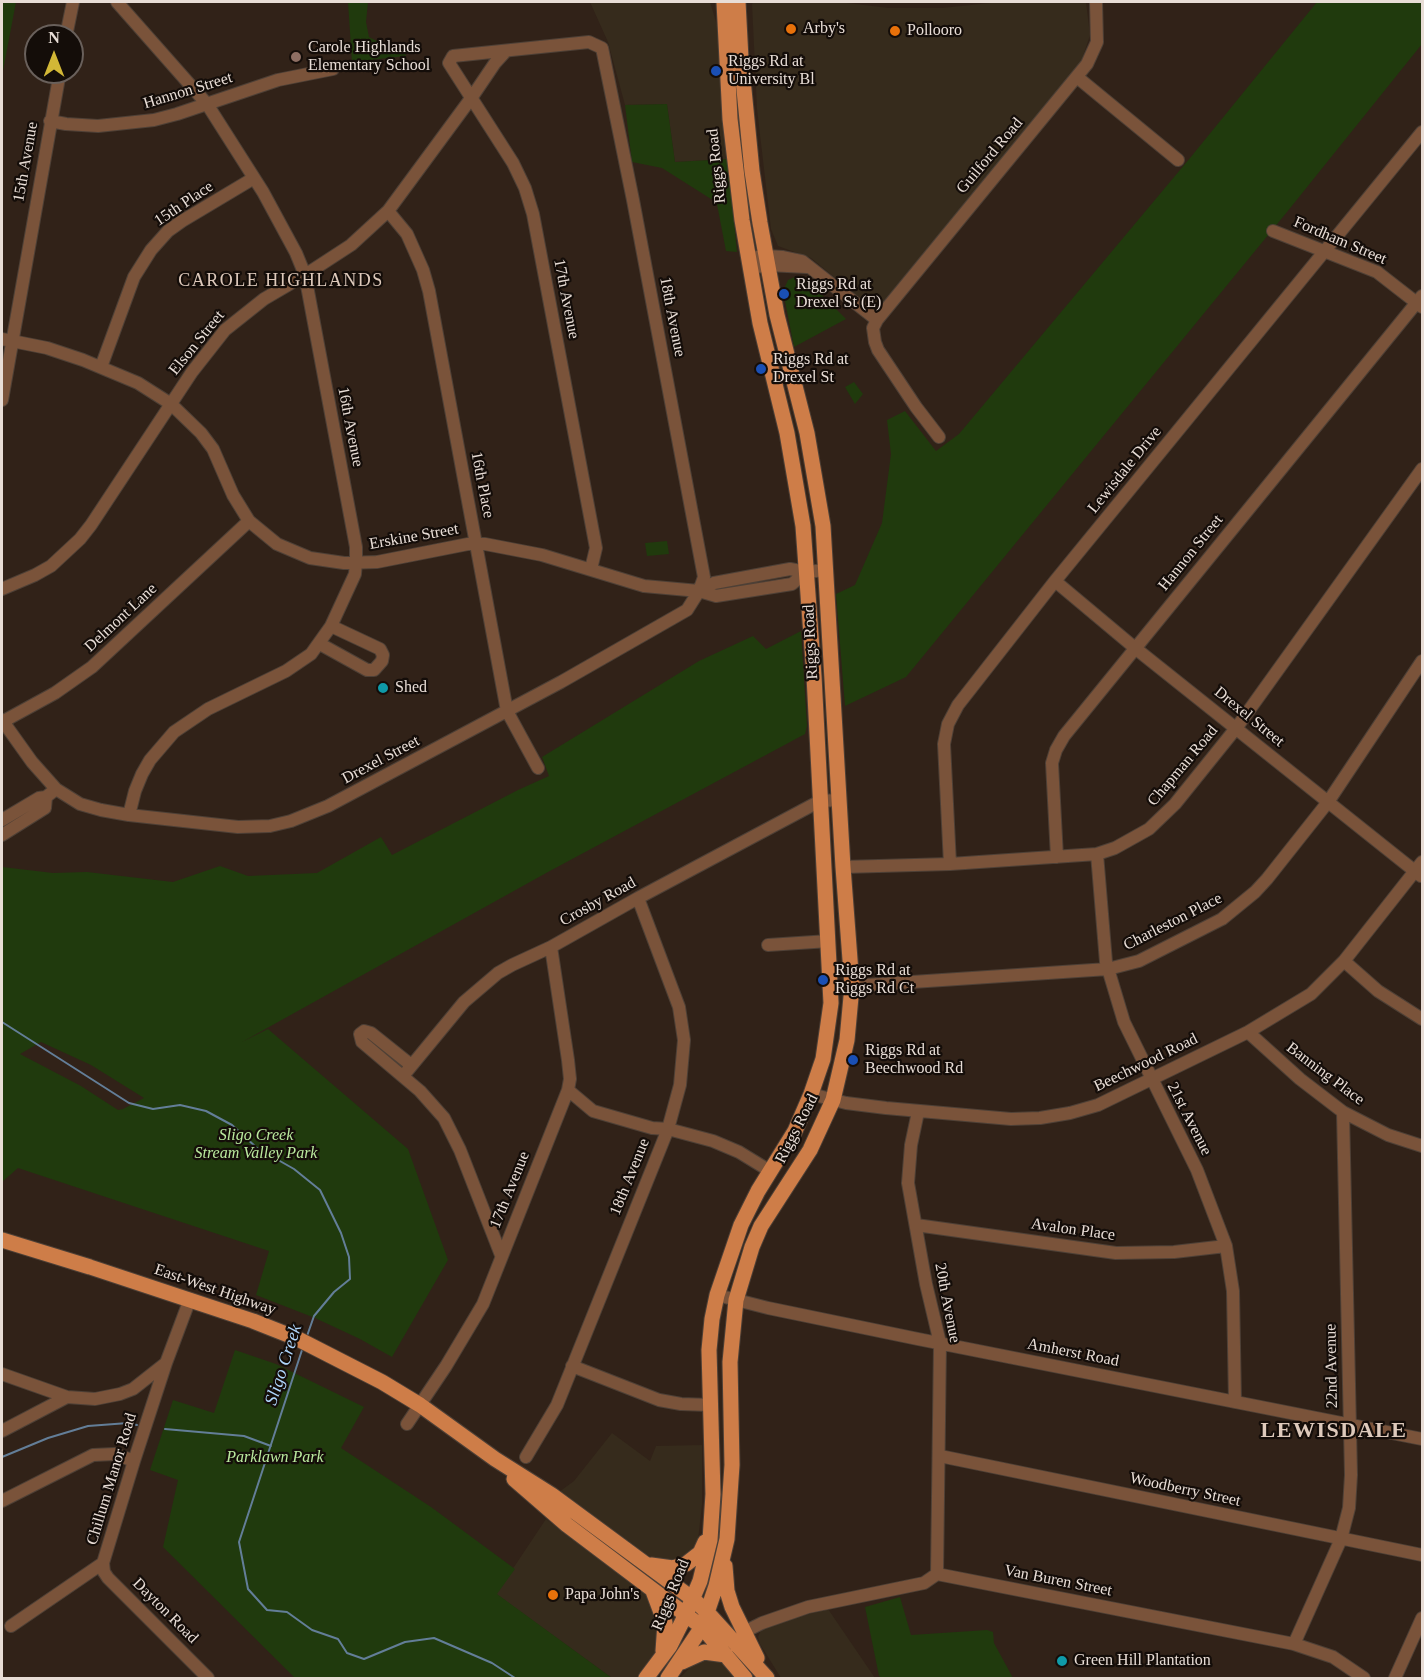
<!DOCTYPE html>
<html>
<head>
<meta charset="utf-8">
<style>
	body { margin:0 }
	#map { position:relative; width:1424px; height:1680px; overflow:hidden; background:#312218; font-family:Georgia,serif }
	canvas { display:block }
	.frame { position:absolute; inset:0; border:3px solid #e8ddd6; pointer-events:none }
	.north { position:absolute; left:24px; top:24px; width:60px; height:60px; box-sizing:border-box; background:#140d09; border:2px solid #69605b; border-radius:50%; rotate:0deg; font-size:16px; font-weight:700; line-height:24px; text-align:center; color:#e8ddd6 }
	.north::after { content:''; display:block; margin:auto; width:21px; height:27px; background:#d2b736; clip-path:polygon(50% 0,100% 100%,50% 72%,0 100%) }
</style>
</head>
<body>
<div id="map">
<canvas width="1424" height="1680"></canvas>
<div class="frame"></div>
<div class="north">N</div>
</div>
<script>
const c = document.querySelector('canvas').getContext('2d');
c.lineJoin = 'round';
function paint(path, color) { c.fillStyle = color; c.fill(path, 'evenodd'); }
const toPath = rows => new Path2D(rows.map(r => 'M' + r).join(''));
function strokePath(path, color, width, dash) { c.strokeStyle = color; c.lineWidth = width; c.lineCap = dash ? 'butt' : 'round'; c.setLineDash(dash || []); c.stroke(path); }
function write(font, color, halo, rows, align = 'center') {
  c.font = font + ' Georgia,serif'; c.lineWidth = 4.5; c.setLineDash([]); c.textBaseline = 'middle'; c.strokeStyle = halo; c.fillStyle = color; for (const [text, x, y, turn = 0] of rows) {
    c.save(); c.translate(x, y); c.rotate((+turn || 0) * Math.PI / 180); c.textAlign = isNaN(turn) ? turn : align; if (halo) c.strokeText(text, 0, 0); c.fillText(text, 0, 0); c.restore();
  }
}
paint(toPath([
	[590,2,710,2,717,25,728,159,675,162,667,104,625,105,608,42],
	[754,2,839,2,889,8,942,8,1000,2,1086,2,1090,35,1081,62,879,307,868,305,811,258,778,246,771,229,757,109,752,4],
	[612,1433,650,1461,656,1446,702,1445,702,1505,698,1540,688,1555,678,1560,665,1562,647,1555,559,1492,574,1481],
	[546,1519,648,1595,659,1611,659,1650,639,1678,612,1678,496,1594],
	[828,1609,875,1678,781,1678,760,1644,758,1637,761,1630,770,1624],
	[698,1659,722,1660,737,1678,680,1678]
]), '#362b1c');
paint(toPath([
	[2,2,16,2,2,76],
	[348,2,368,2,366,22,369,37,381,43,403,44,406,56,352,62],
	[1317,2,1422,2,1422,44,1287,212,906,677,845,706,836,594,855,585,882,523,891,454,887,420,905,411,936,451,959,434,1190,158],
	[667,104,675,162,728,159,737,252,726,251,716,199,711,199,662,168,632,162,625,105],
	[797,276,805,278,846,319,794,347,783,291,788,280],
	[854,382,863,394,855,404,845,387],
	[667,541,669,554,647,556,645,543],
	[801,631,807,726,805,734,548,872,242,1042,268,1029,408,1149,448,1260,392,1357,360,1339,315,1318,256,1295,269,1251,18,1168,2,1182,2,867,53,873,87,872,173,882,220,866,248,876,317,873,381,837,392,855,518,790,549,776,542,757,699,661,753,636,766,649],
	[41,1042,91,1065,144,1098,123,1109,118,1110,81,1086,20,1054],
	[235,1350,276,1364,364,1407,341,1448,431,1507,515,1569,497,1594,612,1678,295,1678,163,1547,178,1480,150,1470,173,1400,214,1413],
	[900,1597,911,1635,987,1630,993,1632,994,1643,1013,1678,882,1678,879,1676,865,1607]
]), '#203a0d');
strokePath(toPath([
	[2,1022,129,1103,153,1109,180,1105,206,1111,232,1125,257,1148,294,1169,320,1190,341,1233,349,1257,350,1279,334,1292,314,1316,307,1336],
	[303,1347,239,1542,248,1589,267,1610,287,1612,312,1630,338,1639,347,1653,364,1659,405,1642,434,1638,492,1663,515,1678],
	[165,1429,244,1436,271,1446],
	[2,1457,48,1438,88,1426,128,1423,137,1425]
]), '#637e98', 2);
const minor = toPath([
	[117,2,207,104,263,192,296,253,305,275,356,547,356,562,355,574,331,626,311,654,286,671,208,709,174,732,150,760,142,774,135,791,129,815],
	[66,36,73,2],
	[1077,77,1178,160],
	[50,121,66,124,98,126,154,120,177,114,278,80,333,69],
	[388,211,407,234,423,270,429,291,507,711,538,768],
	[1273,231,1377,272,1422,307],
	[750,258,766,256,783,257,802,261,877,320],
	[751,268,768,265,807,267],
	[2,339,47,348,83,360,138,383,171,404,201,433,213,449,233,495,249,521,277,544,310,558,344,563,377,562,468,544,485,544,542,555,644,586,699,591,716,596,792,584,806,572],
	[101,367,134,277,151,250,168,231,182,221,254,178],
	[2,400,60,72],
	[939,437,916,407,878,350,875,342,873,328,877,320,1087,64,1097,42,1096,2],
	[591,569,596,548,533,214,525,188,513,163,449,63,453,56,589,42,602,48,633,200,704,577,699,591],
	[1055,581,1135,648,1421,876],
	[2,589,35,575,51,566,80,539,91,525,192,372,225,330,264,299,305,275,351,245,388,211,472,97,495,63,506,51],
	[320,644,367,670,374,670,382,661,383,655,380,649,331,626],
	[2,720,32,762,56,789,80,804,101,810,129,815,238,827,270,826,291,821,328,806,561,682,687,610,699,591,714,583,790,569,806,572,826,570],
	[2,722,55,693,92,667,249,521],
	[2,820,39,798,46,797,56,789],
	[2,835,45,808,46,797],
	[1097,854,1106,962,1124,1022,1197,1170,1226,1246,1233,1291,1235,1402],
	[1057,857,1052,763,1056,750,1064,736,1422,296],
	[950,864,944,744,948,724,958,705,1055,581,1422,132],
	[843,867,950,864,1097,854,1115,848,1149,829,1175,804,1237,727,1422,469],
	[768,945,829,941],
	[1344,961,1378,991,1422,1019],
	[852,986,1108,969,1139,961,1222,919,1255,892,1267,879,1328,802,1422,661],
	[1248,1032,1300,1079,1343,1112,1388,1135,1422,1146],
	[411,1065,371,1033,364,1031,360,1034,362,1042,420,1091,444,1118,460,1150,501,1255],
	[403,1076,464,1002,498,973,512,965,551,947,638,898,820,801,839,800],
	[568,1090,593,1111,652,1128,668,1129,713,1141,739,1152,770,1171],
	[811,1094,846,1103,886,1108,1011,1119,1040,1118,1070,1113,1098,1105,1248,1032,1311,994,1344,961,1422,862],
	[918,1112,911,1145,908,1183,926,1284,940,1343,937,1574],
	[916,1225,1116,1253,1174,1252,1226,1246],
	[717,1295,768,1308,918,1339,1422,1439],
	[572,1366,659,1400,681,1404,710,1405],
	[2,1374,67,1397,95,1399,120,1394,133,1389,166,1363],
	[407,1424,446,1366,483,1304,568,1090,570,1079,568,1060,551,947],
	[2,1431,67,1397],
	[940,1456,1422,1555],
	[526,1457,557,1405,668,1129,680,1085,684,1040,679,1007,638,898],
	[2,1501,93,1455,115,1454,134,1461],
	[103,1563,104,1572,108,1578,208,1678],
	[11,1626,103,1563,134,1461,166,1363,190,1299],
	[744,1632,762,1623,808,1607,924,1583,937,1574,1294,1644,1333,1657,1364,1678],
	[1294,1644,1341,1539,1349,1508,1351,1475,1343,1112],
	[1395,1678,1422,1618]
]);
const major = toPath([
	[2,1240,90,1267,253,1321,296,1338,382,1382,420,1405,495,1459,552,1495,693,1599,707,1612,767,1678],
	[514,1479,567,1525,702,1627,745,1678],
	[651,1565,673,1568,686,1564,700,1553,705,1542],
	[725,1566,727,1591,732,1607,757,1658],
	[653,1591,665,1623,663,1651],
	[682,1662,704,1652,726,1655],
	[646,1678,670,1646,686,1614,700,1581,710,1540,713,1494,709,1350,712,1319,717,1295,741,1225,758,1191,795,1131,811,1094,823,1059,831,1003,814,676,803,526,787,433,760,323,742,220,730,119,724,2],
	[668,1678,702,1627,716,1586,727,1539,732,1465,730,1362,736,1300,752,1247,761,1226,810,1150,833,1100,847,1040,852,986,843,867,823,526,807,433,777,315,760,223,752,171,741,59,738,2]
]);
strokePath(minor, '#4e4036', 14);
strokePath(major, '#4e4036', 17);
strokePath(minor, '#7a533a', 12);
strokePath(major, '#ce7d48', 15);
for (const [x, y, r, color] of [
	[791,29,6,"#e8710a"],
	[895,31,6,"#e8710a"],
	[296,57,6,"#8d6e63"],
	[716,71,6,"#1a4fb4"],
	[784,294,6,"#1a4fb4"],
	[761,369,6,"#1a4fb4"],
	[383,688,6,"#0f9aa8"],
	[823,980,6,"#1a4fb4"],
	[853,1060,6,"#1a4fb4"],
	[553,1595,6,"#e8710a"],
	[1062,1661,6,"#0f9aa8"]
]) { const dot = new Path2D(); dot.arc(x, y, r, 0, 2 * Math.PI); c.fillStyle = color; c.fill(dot); strokePath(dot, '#140d09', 2); }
write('16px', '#e8ddd6', '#140d09', [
	["Arby's",803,29],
	["Pollooro",907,31],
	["Carole Highlands",308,48],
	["Elementary School",308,66],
	["Riggs Rd at",728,62],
	["University Bl",728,80],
	["Riggs Rd at",796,285],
	["Drexel St (E)",796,303],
	["Riggs Rd at",773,360],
	["Drexel St",773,378],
	["Shed",395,688],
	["Riggs Rd at",835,971],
	["Riggs Rd Ct",835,989],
	["Riggs Rd at",865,1051],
	["Beechwood Rd",865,1069],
	["Papa John's",565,1595],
	["Green Hill Plantation",1074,1661]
], 'left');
write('16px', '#e8ddd6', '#140d09', [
	["Hannon Street",188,91,-17],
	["Guilford Road",990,156,-50],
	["15th Avenue",26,162,-80],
	["Riggs Road",717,166,-96],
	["15th Place",184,204,-34],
	["Fordham Street",1340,241,23],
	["17th Avenue",566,299,79],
	["18th Avenue",672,317,79],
	["Elson Street",197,343,-51],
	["16th Avenue",350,427,79],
	["Lewisdale Drive",1125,470,-51],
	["16th Place",482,485,79],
	["Erskine Street",414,537,-10],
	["Hannon Street",1191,553,-51],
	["Delmont Lane",121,618,-43],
	["Riggs Road",811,642,-93],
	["Drexel Street",1249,717,39],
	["Drexel Street",381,760,-28],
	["Chapman Road",1183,766,-50],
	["Crosby Road",598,902,-29],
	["Charleston Place",1173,922,-27],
	["Beechwood Road",1146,1063,-26],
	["Banning Place",1325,1074,37],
	["21st Avenue",1189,1119,63],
	["Riggs Road",797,1129,-63],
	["18th Avenue",630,1177,-68],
	["17th Avenue",510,1190,-68],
	["Avalon Place",1073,1230,8],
	["East-West Highway",215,1290,19],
	["20th Avenue",947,1303,79],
	["Amherst Road",1073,1353,11],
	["22nd Avenue",1332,1366,-91],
	["Chillum Manor Road",112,1479,-73],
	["Woodberry Street",1185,1490,12],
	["Van Buren Street",1058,1581,11],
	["Riggs Road",671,1595,-68],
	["Dayton Road",165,1611,45]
]);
write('italic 16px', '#baea9e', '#140d09', [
	["Sligo Creek",256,1136],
	["Stream Valley Park",256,1154],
	["Parklawn Park",275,1458]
]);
c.letterSpacing = '1.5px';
write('18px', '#ddc9bb', '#140d09', [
	["CAROLE HIGHLANDS",281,281]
]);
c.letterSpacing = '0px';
write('italic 18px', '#afd6fc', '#140d09', [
	["Sligo Creek",284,1365,-72]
]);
c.letterSpacing = '1.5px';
write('bold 22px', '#ddc9bb', '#140d09', [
	["LEWISDALE",1334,1431]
]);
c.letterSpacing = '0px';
</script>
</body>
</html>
